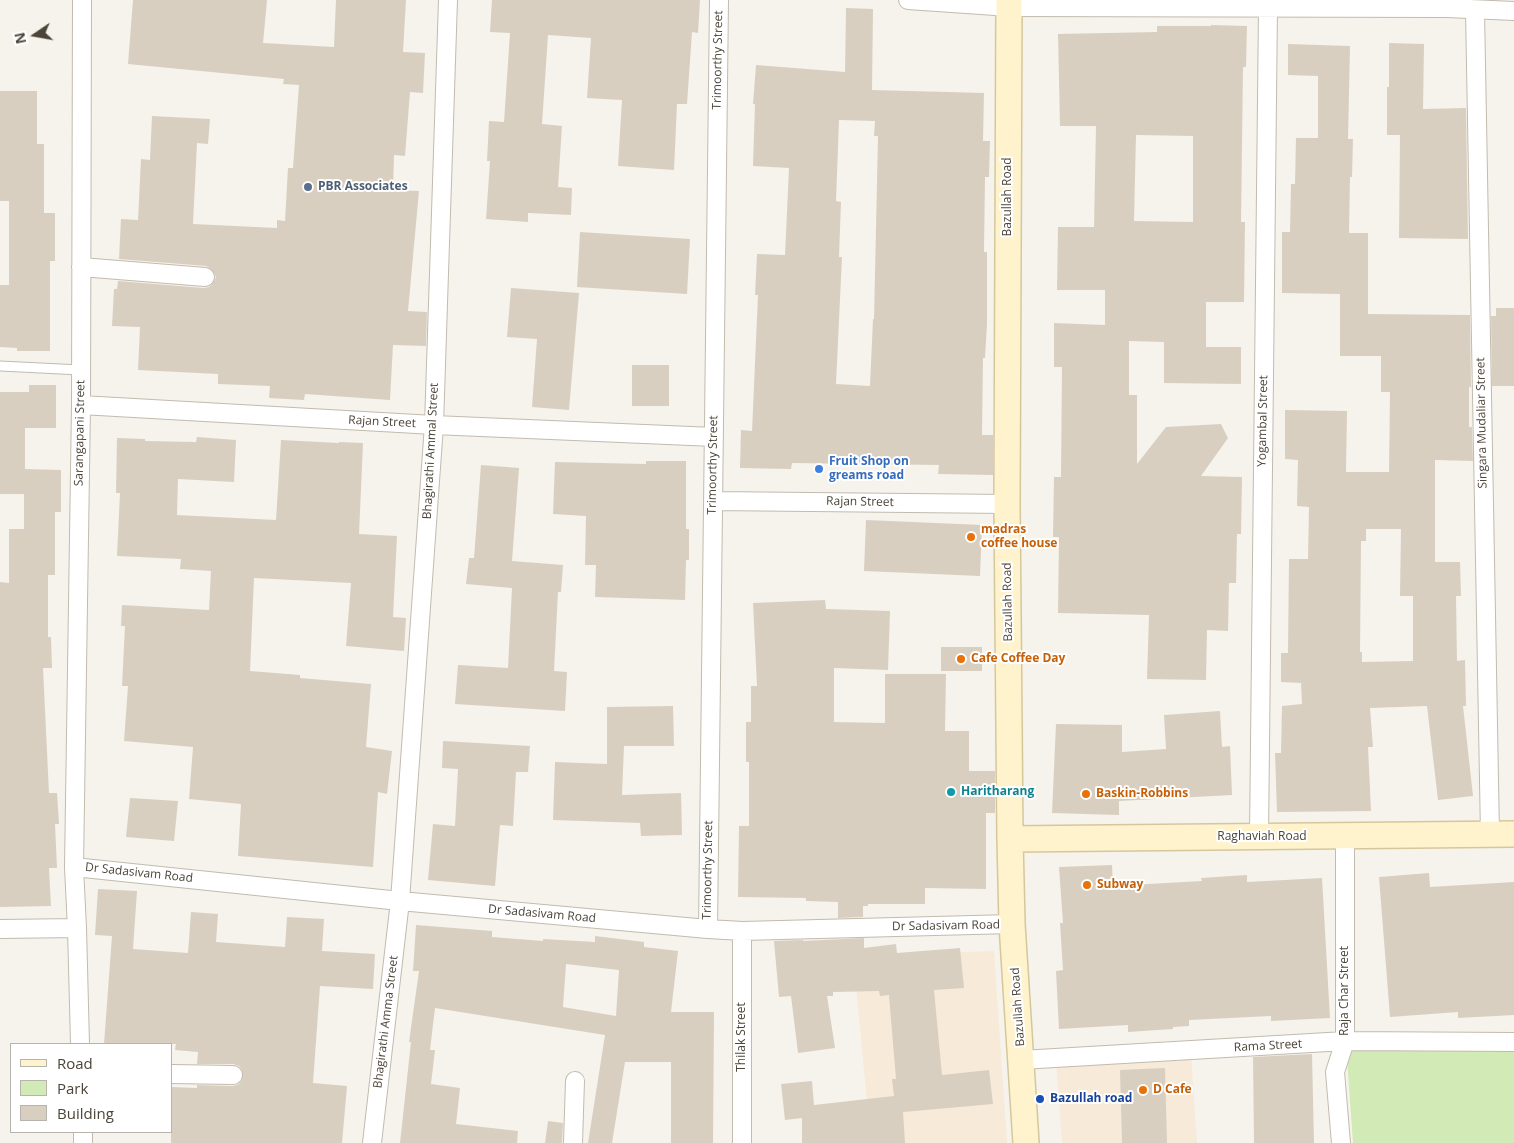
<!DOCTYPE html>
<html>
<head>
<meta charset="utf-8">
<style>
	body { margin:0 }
	#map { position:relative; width:1514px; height:1143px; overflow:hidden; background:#f6f3ec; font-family:"Open Sans",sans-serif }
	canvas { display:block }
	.legend { position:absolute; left:10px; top:1043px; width:162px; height:90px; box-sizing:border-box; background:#fff; border:1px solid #b7b4b0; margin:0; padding:6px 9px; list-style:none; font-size:15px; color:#4b4439 }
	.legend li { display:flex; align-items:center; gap:10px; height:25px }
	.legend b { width:25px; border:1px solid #b7b4b0 }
	.north { position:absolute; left:10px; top:10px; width:50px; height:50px; -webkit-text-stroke:4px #fff; paint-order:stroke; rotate:258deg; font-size:14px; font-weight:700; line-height:20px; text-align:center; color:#4b4439 }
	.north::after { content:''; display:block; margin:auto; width:18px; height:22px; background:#4b4439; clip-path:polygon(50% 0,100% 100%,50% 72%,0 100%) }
</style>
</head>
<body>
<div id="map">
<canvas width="1514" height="1143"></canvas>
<ul class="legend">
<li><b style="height:6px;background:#fff3cd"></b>Road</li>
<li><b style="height:14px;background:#d2eab5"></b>Park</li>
<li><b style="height:14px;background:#d8cfc1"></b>Building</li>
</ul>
<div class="north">N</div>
</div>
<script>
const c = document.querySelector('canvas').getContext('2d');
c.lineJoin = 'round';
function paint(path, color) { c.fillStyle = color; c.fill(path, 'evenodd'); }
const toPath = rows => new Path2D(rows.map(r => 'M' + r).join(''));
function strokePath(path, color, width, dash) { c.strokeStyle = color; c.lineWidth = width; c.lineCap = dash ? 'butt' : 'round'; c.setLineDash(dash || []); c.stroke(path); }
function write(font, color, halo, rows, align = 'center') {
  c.font = font + ' "Open Sans",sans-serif'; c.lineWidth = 4; c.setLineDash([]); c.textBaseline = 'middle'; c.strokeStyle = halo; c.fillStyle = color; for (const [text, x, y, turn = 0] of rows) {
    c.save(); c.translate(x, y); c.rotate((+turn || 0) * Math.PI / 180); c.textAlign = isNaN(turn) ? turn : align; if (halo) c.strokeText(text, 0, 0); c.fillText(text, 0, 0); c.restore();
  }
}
paint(toPath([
	[994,951,1007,1143,871,1143,853,956],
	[1191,1054,1197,1143,1062,1143,1056,1061]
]), '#f7ead8');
paint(toPath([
	[1514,1041,1514,1143,1353,1143,1346,1045]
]), '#d2eab5');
paint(toPath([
	[133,0,267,0,263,43,334,47,336,0,406,0,403,52,425,53,423,93,410,92,405,156,394,155,393,190,419,191,408,311,427,312,426,346,393,345,390,400,305,394,304,400,269,398,270,386,218,384,218,374,138,370,140,327,112,326,114,289,117,289,118,281,204,288,209,287,213,283,216,277,211,269,206,266,119,259,121,219,138,220,141,159,150,160,152,116,210,119,208,144,197,143,193,224,277,228,277,220,285,221,288,168,293,168,299,85,283,84,284,79,128,64],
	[492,0,700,0,698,33,692,32,687,104,677,104,674,170,618,166,622,100,587,98,591,38,548,35,542,124,562,126,558,187,572,188,571,215,528,213,528,222,486,219,490,161,487,161,489,121,504,122,510,33,490,32],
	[846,8,873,9,872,90,984,93,983,141,990,141,989,177,985,177,984,252,987,252,987,324,985,358,983,358,982,435,993,435,993,475,938,474,939,465,792,463,791,469,740,468,741,430,752,431,758,295,755,295,757,254,785,255,789,168,753,166,755,104,753,104,756,65,845,72],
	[839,120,875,121,874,136,878,136,874,319,873,319,870,386,836,384,842,257,839,257,841,202,836,201],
	[1211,25,1247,26,1246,67,1243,67,1241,222,1245,222,1244,302,1206,302,1206,347,1241,347,1241,384,1164,383,1164,342,1129,341,1129,395,1137,395,1137,464,1166,427,1221,424,1228,438,1201,476,1242,477,1241,534,1237,534,1236,583,1229,583,1228,631,1207,630,1206,680,1147,679,1149,615,1058,613,1059,537,1053,537,1054,477,1061,477,1062,367,1054,367,1054,323,1105,325,1105,290,1057,290,1058,227,1094,227,1096,126,1060,126,1058,34,1157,32,1157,26,1211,26],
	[1136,135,1193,136,1193,222,1134,221],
	[1389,43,1424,44,1423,109,1466,108,1468,239,1399,238,1400,135,1387,135,1387,87,1389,87],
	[1288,44,1350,46,1348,139,1353,139,1352,177,1350,177,1349,233,1368,233,1368,314,1470,315,1471,387,1469,387,1469,427,1472,427,1473,461,1435,460,1435,562,1460,562,1461,596,1456,596,1457,661,1465,660,1466,706,1463,706,1473,796,1438,800,1427,706,1370,708,1373,747,1368,747,1371,811,1277,812,1275,753,1281,753,1282,706,1302,704,1301,683,1281,682,1281,653,1288,653,1289,559,1308,559,1309,507,1297,506,1298,460,1285,459,1285,410,1347,411,1346,472,1389,472,1390,392,1381,392,1381,356,1340,356,1340,294,1282,293,1282,232,1290,232,1291,184,1295,184,1296,138,1318,138,1318,76,1288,75],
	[1366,529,1401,529,1400,596,1413,596,1413,661,1362,662,1362,652,1360,652,1361,541,1366,541],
	[0,91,37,91,37,144,44,144,44,213,55,213,55,261,50,261,50,351,17,351,17,348,0,347,0,285,9,285,9,201,0,201],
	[580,232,690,239,687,294,577,287],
	[511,288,579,293,569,410,532,407,537,339,507,337],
	[1496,308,1514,308,1514,386,1492,386,1491,316,1496,316],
	[632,365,669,365,669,406,632,406],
	[29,385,56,385,56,428,25,428,25,469,61,470,61,512,55,512,55,575,48,575,48,637,51,637,52,668,43,668,49,793,57,793,59,824,55,824,57,868,49,868,51,906,0,907,0,582,9,583,9,529,24,529,24,494,0,494,0,392,29,392],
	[197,437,236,440,234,482,178,479,177,515,276,520,281,440,339,443,339,442,363,443,359,534,397,536,393,617,406,618,404,651,346,646,351,583,254,578,250,671,300,675,300,678,371,684,366,747,392,751,387,794,378,792,373,867,238,856,241,804,189,799,193,747,124,741,128,686,122,686,125,626,121,626,122,605,209,610,211,571,180,569,181,559,117,556,120,493,116,493,117,438,145,439,145,441,196,442],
	[646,461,686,461,686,529,689,529,689,560,686,560,685,600,595,597,596,565,585,565,586,516,553,514,555,462,646,464],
	[481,465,519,468,512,561,563,565,561,592,558,592,554,671,567,672,565,711,455,704,458,665,508,668,512,588,466,584,469,558,474,558],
	[866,520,982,525,980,576,864,571],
	[825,600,826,609,890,611,888,670,834,668,834,722,885,723,885,674,946,674,945,731,969,731,969,771,995,771,995,813,986,813,986,889,925,888,925,904,868,904,868,906,863,906,863,917,838,918,838,902,806,901,806,898,738,897,739,826,749,826,749,762,746,762,746,722,751,722,751,686,757,686,753,603],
	[941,647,982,647,982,671,941,671],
	[673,706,674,746,624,746,622,795,681,793,682,835,641,836,640,823,553,820,555,762,607,764,607,707],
	[1220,711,1222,747,1230,746,1232,795,1119,801,1119,815,1052,813,1056,724,1122,725,1122,752,1166,749,1164,715],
	[443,741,530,746,528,772,516,772,513,826,500,825,495,886,428,880,433,824,455,826,458,769,442,768],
	[130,798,178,801,174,841,126,837],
	[1112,865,1113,886,1202,881,1201,878,1247,875,1247,882,1322,878,1330,1018,1271,1021,1271,1016,1189,1020,1189,1026,1173,1027,1173,1029,1128,1032,1128,1025,1059,1029,1056,971,1063,970,1060,923,1063,923,1059,867],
	[1429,873,1430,887,1514,882,1514,1015,1458,1018,1458,1012,1390,1017,1379,877],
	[98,889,137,891,133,949,188,953,191,912,218,914,216,942,285,947,287,917,324,919,322,951,375,954,373,989,320,986,313,1083,347,1086,342,1143,171,1143,171,1087,197,1088,197,1085,233,1086,239,1084,242,1080,242,1070,239,1066,233,1064,197,1064,198,1052,175,1050,176,1044,104,1044,112,936,95,935],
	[416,925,492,931,492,937,543,941,543,939,595,942,595,936,644,942,644,947,678,951,671,1012,714,1012,713,1143,671,1143,671,1062,625,1062,612,1143,588,1143,605,1035,435,1008,430,1050,435,1050,431,1084,460,1088,456,1124,518,1131,517,1143,400,1143,411,1042,409,1042,419,971,413,971],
	[566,964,619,970,616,1016,563,1007],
	[864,938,864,948,896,944,897,953,960,948,964,988,934,990,942,1075,989,1070,993,1104,903,1112,905,1143,802,1143,802,1118,785,1120,781,1084,812,1081,814,1105,894,1096,892,1079,896,1079,889,995,880,996,879,991,833,992,833,996,827,996,835,1048,798,1053,791,996,779,997,774,941,803,940,803,941],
	[1312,1054,1314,1143,1254,1143,1253,1057],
	[1165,1068,1167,1143,1122,1143,1120,1070],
	[548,1121,563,1123,562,1143,545,1143]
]), '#d8cfc1');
const lane = toPath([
	[0,366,81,370]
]);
const street = toPath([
	[908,0,1010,7,1447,8,1514,11],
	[1475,10,1490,835],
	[81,267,205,277],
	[81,405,434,425,714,437],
	[713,501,1007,504],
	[1259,836,1268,7],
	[74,867,400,901,708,929,742,931,1012,924],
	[77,928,80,1044],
	[0,929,77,928,74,867,81,405,82,0],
	[708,929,719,0],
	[742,931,742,1143],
	[1021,1060,1345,1041,1514,1042],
	[171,1074,233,1075],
	[83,1132,83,1143],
	[372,1143,400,901,434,425,448,0],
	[573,1143,575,1081],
	[1341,1143,1335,1072,1345,1041,1345,837]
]);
const secondary = toPath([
	[1009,0,1007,504,1010,839,1012,924,1026,1143],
	[1010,839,1514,834]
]);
strokePath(lane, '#c2bbae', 11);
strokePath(street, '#c2bbae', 20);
strokePath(secondary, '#d6c79b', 28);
strokePath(lane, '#fff', 9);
strokePath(street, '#fff', 18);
strokePath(secondary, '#fff3cd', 25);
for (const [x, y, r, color] of [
	[308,187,5,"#5c6f8a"],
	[819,469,5,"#3f7fe0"],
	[971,537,5,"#e8710a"],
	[961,659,5,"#e8710a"],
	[951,792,5,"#0f9aa8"],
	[1086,794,5,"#e8710a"],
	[1087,885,5,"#e8710a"],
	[1143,1090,5,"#e8710a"],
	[1040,1099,5,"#1a4fb4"]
]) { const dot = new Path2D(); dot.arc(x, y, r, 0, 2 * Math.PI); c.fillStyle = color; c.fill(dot); strokePath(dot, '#fff', 2); }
write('12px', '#4b4439', '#fff', [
	["Trimoorthy Street",718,60,-89],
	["Bazullah Road",1008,197,-90],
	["Yogambal Street",1263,421,-89],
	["Rajan Street",382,422,3],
	["Singara Mudaliar Street",1482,423,-91],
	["Sarangapani Street",80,433,-89],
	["Bhagirathi Ammal Street",431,451,-87],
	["Trimoorthy Street",713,465,-89],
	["Rajan Street",860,502,1],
	["Bazullah Road",1008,602,-91],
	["Raghaviah Road",1262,837],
	["Trimoorthy Street",708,870,-89],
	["Dr Sadasivam Road",139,873,6],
	["Dr Sadasivam Road",542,914,5],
	["Dr Sadasivam Road",946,926,-1],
	["Raja Char Street",1345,991,-90],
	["Bazullah Road",1018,1007,-94],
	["Bhagirathi Amma Street",386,1022,-83],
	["Thilak Street",742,1037,-90],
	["Rama Street",1268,1046,-3]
]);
write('bold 12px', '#4e5e75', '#fff', [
	["PBR Associates",318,187]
], 'left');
write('bold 12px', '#366cbe', '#fff', [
	["Fruit Shop on",829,462],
	["greams road",829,476]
], 'left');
write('bold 12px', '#c56008', '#fff', [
	["madras",981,530],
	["coffee house",981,544],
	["Cafe Coffee Day",971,659],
	["Baskin-Robbins",1096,794],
	["Subway",1097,885],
	["D Cafe",1153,1090]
], 'left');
write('bold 12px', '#0d838f', '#fff', [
	["Haritharang",961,792]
], 'left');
write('bold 12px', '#164399', '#fff', [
	["Bazullah road",1050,1099]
], 'left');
</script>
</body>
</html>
